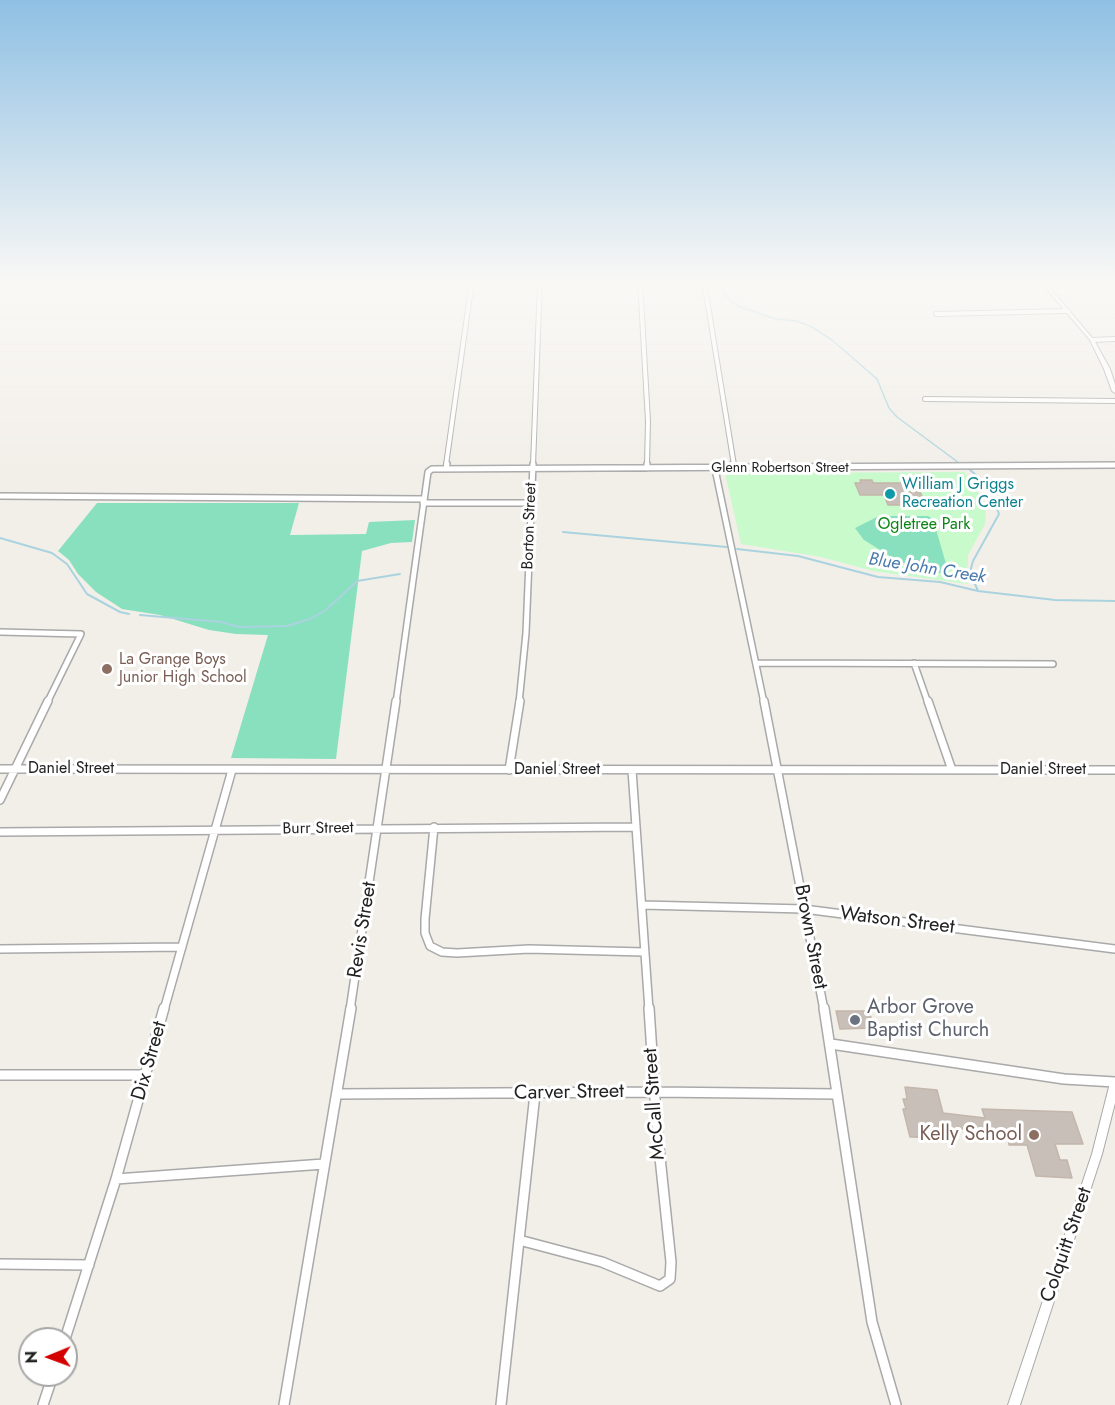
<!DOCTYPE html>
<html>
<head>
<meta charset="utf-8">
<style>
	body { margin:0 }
	#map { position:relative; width:1115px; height:1405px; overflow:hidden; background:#f2efe9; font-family:Jost,sans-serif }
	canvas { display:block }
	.north { position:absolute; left:18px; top:1327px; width:60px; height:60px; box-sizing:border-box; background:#fff; border:2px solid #a7a7a7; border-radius:50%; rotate:269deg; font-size:16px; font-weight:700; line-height:24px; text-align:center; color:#222 }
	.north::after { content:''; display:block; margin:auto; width:21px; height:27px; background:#d40000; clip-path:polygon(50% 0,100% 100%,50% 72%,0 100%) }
</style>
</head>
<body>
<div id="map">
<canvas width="1115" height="1405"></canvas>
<div class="north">N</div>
</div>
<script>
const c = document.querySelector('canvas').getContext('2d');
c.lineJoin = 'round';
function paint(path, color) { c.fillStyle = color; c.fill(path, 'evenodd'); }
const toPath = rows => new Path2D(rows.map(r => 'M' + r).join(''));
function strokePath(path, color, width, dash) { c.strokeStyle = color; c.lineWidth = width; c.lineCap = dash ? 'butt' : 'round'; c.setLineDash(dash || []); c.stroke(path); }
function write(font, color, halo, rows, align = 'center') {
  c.font = font + ' Jost,sans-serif'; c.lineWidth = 6; c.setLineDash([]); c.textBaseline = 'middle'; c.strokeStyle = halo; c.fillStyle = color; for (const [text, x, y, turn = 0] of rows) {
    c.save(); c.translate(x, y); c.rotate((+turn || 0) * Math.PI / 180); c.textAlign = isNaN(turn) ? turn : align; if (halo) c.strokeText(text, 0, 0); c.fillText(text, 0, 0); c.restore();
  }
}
paint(toPath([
	[964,472,981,496,986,511,985,524,968,555,967,584,873,571,821,557,741,544,725,473]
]), '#c8facc');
paint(toPath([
	[97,503,299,503,290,535,366,534,369,522,415,520,412,542,391,543,362,551,336,759,231,758,268,635,236,634,209,630,160,615,122,609,96,592,78,574,69,560,58,551],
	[879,516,928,516,933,519,949,574,931,572,898,561,864,540,855,528]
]), '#88e0be');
strokePath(toPath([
	[715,281,730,301,743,308,776,319,797,321,812,327,832,340,877,379,889,408,897,417,959,463]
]), '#aad3df', 1.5);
strokePath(toPath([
	[967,467,989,487,999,514,973,561,970,572,978,591],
	[563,532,727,547],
	[0,538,52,553,67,564,87,594,120,612,129,614],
	[737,549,798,556,878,577,940,582,978,591,1055,600,1115,601],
	[140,615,221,622,239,627,287,626,310,619,326,610,357,581,400,574]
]), '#aad3df', 2);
const building = toPath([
	[860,480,872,480,873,483,902,483,906,492,920,492,926,505,888,505,884,495,860,495,855,483,861,483,860,480],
	[836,1011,869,1011,874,1028,840,1029,836,1011],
	[905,1087,937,1090,943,1113,985,1118,982,1109,1072,1112,1083,1144,1055,1144,1060,1160,1067,1160,1072,1178,1036,1176,1027,1145,1009,1145,1008,1139,989,1139,987,1132,946,1127,949,1138,910,1137,903,1109,906,1109,903,1099,907,1099,905,1087]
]);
paint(building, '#c7bfb8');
strokePath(building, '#c4b6ab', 1.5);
const minorFar3 = toPath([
	[640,281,648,421,647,465],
	[704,281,734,465],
	[472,284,540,283],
	[936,314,1068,311],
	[1092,340,1115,339],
	[925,399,1115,401],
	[446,465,472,281],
	[533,465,540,281],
	[1066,465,1115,465]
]);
const minorFar2 = toPath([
	[733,464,734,468],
	[647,468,647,464],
	[446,469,447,464],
	[715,469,764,703],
	[0,496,423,499],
	[423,503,531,503],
	[0,632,81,634,47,703],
	[756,663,1053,664],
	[914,663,928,703],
	[396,703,428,472,432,469,1115,465],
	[519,703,526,633,533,464]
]);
const minorFar1 = toPath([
	[764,701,824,1010],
	[928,701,952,770],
	[0,769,1115,770],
	[509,770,520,701],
	[632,770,649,1010],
	[0,800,48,701],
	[434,827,425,919,425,933,430,946,442,952,457,953,529,949,644,952],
	[0,832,635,827],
	[642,905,804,909,1115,949],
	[0,949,182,947],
	[164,1010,232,770],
	[350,1010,396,701]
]);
const minor = toPath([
	[824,1008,872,1322,896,1405],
	[831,1044,1064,1079,1115,1082],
	[0,1075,146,1075],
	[337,1094,654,1092,837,1094],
	[116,1179,324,1164],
	[519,1240,602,1262,660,1286,670,1279,671,1262,657,1129,649,1008],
	[0,1264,89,1265],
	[65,1339,116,1179,164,1008],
	[43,1405,53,1375],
	[284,1405,351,1008],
	[501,1405,535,1094]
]);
const tertiary = toPath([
	[1040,281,1044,281,1094,340,1110,369,1115,384,1115,393,1112,391,1104,369,1090,340,1040,281],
	[1115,1078,1115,1103,1102,1154,1020,1405,1008,1405,1092,1154,1110,1083,1111,1079,1115,1078]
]);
strokePath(minorFar3, '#a9a9a9', 6);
strokePath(minorFar2, '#a9a9a9', 8);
strokePath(minorFar1, '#a9a9a9', 10);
strokePath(minor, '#a9a9a9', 12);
strokePath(tertiary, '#a9a9a9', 2);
strokePath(minorFar3, '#fff', 4);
strokePath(minorFar2, '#fff', 5);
strokePath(minorFar1, '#fff', 7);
strokePath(minor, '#fff', 9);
paint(tertiary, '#fff');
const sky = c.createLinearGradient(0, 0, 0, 478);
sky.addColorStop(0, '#8fc0e4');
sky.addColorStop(0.59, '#f9f8f5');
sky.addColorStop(1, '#f9f8f500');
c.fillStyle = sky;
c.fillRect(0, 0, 1115, 478);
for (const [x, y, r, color] of [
	[890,494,6,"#0f9aa8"],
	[107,669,6,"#8d6e63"],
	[855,1020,6,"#6b7280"],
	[1034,1135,6,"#8d6e63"]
]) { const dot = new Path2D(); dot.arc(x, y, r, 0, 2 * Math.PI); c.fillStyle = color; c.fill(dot); strokePath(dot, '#fff', 2); }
write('14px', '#222', '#fff', [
	["Glenn Robertson Street",780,469]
]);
write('16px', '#0d838f', '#fff', [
	["William J Griggs",902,485],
	["Recreation Center",902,503]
], 'left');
write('16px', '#0c8416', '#fff', [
	["Ogletree Park",924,525]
]);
write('16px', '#222', '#fff', [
	["Borton Street",530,526,-88],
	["Daniel Street",71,769],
	["Daniel Street",557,770],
	["Daniel Street",1043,770],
	["Burr Street",318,829,-1]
]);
write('16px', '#785e54', '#fff', [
	["La Grange Boys",119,660],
	["Junior High School",119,678]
], 'left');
write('italic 18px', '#4a7aab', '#fff', [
	["Blue John Creek",927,569,9]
]);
write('20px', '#222', '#fff', [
	["Watson Street",897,921,7],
	["Revis Street",363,930,-81],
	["Brown Street",810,937,79],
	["Dix Street",150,1061,-74],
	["Carver Street",569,1093,-1],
	["McCall Street",655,1104,-94],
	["Colquitt Street",1067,1245,-71]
]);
write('20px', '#5b616d', '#fff', [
	["Arbor Grove",867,1008],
	["Baptist Church",867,1031]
], 'left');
write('20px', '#785e54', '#fff', [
	["Kelly School",1022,1135]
], 'right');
</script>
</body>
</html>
